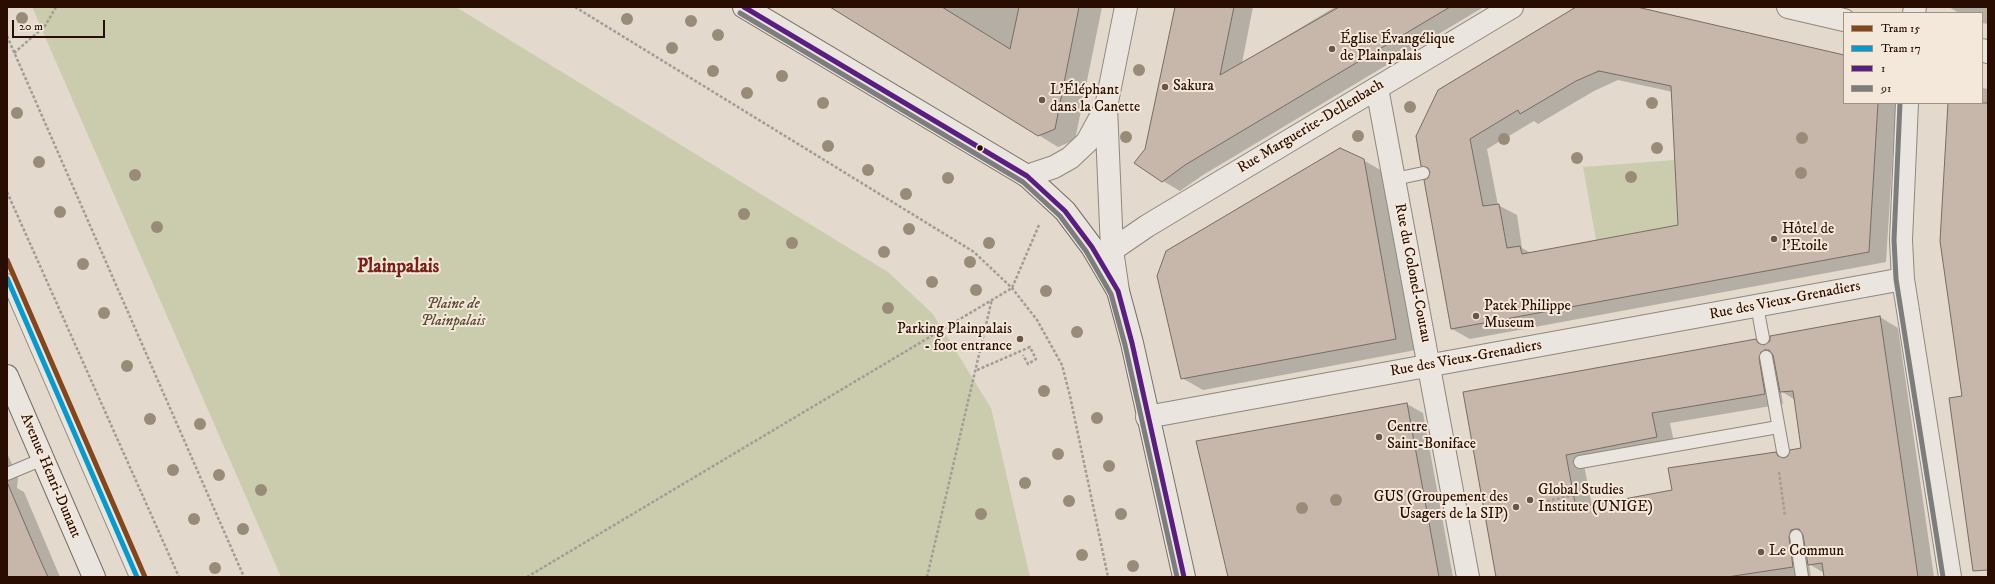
<!DOCTYPE html>
<html>
<head>
<meta charset="utf-8">
<style>
	body { margin:0 }
	#map { position:relative; width:1995px; height:584px; overflow:hidden; background:#e3dacd; font-family:"IM FELL DW Pica",serif }
	canvas { display:block }
	.frame { position:absolute; inset:0; border:8px solid #290d00; pointer-events:none }
	.legend { position:absolute; left:1843px; top:12px; width:140px; height:92px; box-sizing:border-box; background:#f3e8d9; border:1px solid #a29082; margin:0; padding:5px 7px; list-style:none; font-size:12px; color:#290d00 }
	.legend li { display:flex; align-items:center; gap:8px; height:20px }
	.legend b { width:20px; border:1px solid #a29082 }
	.scale { position:absolute; left:12px; top:20px; width:93px; height:18px; box-sizing:border-box; border:2px solid #290d00; border-top:0; padding-left:5px; font-size:12px; line-height:14px; white-space:nowrap; color:#290d00; -webkit-text-stroke:3px #f3e8d9; paint-order:stroke }
</style>
</head>
<body>
<div id="map">
<canvas width="1995" height="584"></canvas>
<div class="frame"></div>
<ul class="legend">
<li><b style="height:5px;background:#84471c"></b>Tram 15</li>
<li><b style="height:5px;background:#049cd0"></b>Tram 17</li>
<li><b style="height:5px;background:#5a1e82"></b>1</li>
<li><b style="height:5px;background:#7d7d7d"></b>91</li>
</ul>
<div class="scale">20 m</div>
</div>
<script>
const c = document.querySelector('canvas').getContext('2d');
c.lineJoin = 'round';
function paint(path, color) { c.fillStyle = color; c.fill(path, 'evenodd'); }
const toPath = rows => new Path2D(rows.map(r => 'M' + r).join(''));
function strokePath(path, color, width, dash) { c.strokeStyle = color; c.lineWidth = width; c.lineCap = dash ? 'butt' : 'round'; c.setLineDash(dash || []); c.stroke(path); }
function write(font, color, halo, rows, align = 'center') {
  c.font = font + ' "IM FELL DW Pica",serif'; c.lineWidth = 4; c.setLineDash([]); c.textBaseline = 'middle'; c.strokeStyle = halo; c.fillStyle = color; for (const [text, x, y, turn = 0] of rows) {
    c.save(); c.translate(x, y); c.rotate((+turn || 0) * Math.PI / 180); c.textAlign = isNaN(turn) ? turn : align; if (halo) c.strokeText(text, 0, 0); c.fillText(text, 0, 0); c.restore();
  }
}
paint(toPath([
	[32,7,456,7,888,272,933,314,991,408,1030,577,281,577],
	[1675,160,1678,225,1596,240,1583,167]
]), '#cbccae');
paint(toPath([
	[831,7,1102,7,1075,140,1058,147],
	[1175,7,1253,7,1242,63,1335,7,1482,8,1203,175,1180,191,1163,181,1146,150],
	[1577,7,1633,7,1844,56,1844,103,1896,103,1886,262,1470,339,1452,329,1429,179,1430,170,1422,165],
	[1618,80,1673,92,1679,225,1531,253,1522,248,1517,215,1498,205,1487,149,1534,121,1538,124,1594,91],
	[1949,7,1988,7,1988,24,1982,23,1982,13,1959,13],
	[1982,88,1988,89,1988,566,1963,396,1950,103,1982,103],
	[1363,160,1384,172,1416,350,1203,390,1182,378],
	[1880,317,1898,328,1934,577,1825,577,1824,573,1809,564,1811,577,1496,577,1464,393,1755,341,1765,346],
	[1760,349,1775,358,1775,360,1759,351],
	[1781,391,1795,400,1802,449,1785,459,1775,453,1673,491,1592,506,1584,465,1675,447,1670,423,1783,404],
	[1791,525,1802,532,1802,534,1790,527],
	[1407,404,1423,413,1453,577,1229,577,1198,442],
	[7,453,18,478,17,488,24,492,60,577,7,577]
]), '#0003');
const building = toPath([
	[830,7,942,7,1010,49,1019,7,1079,7,1055,129,1038,136,830,7],
	[1175,7,1234,7,1220,75,1339,7,1450,7,1185,165,1162,182,1134,163,1145,149,1175,7],
	[1576,7,1637,7,1844,55,1844,103,1878,103,1869,252,1451,329,1424,180,1428,178,1430,172,1428,168,1421,166,1416,136,1438,90,1576,7],
	[1599,71,1671,86,1678,225,1522,254,1520,246,1507,248,1499,204,1483,206,1470,139,1518,110,1520,114,1576,81,1599,71],
	[1948,103,1988,103,1988,570,1973,571,1949,398,1962,396,1940,241,1948,103],
	[1340,148,1364,159,1396,339,1181,379,1157,276,1166,251,1340,148],
	[1880,316,1918,577,1824,577,1822,563,1808,565,1803,535,1799,529,1795,529,1791,530,1789,537,1793,567,1727,577,1496,577,1463,392,1756,339,1758,343,1764,345,1770,341,1770,336,1880,316],
	[1765,350,1769,350,1773,355,1780,392,1793,391,1801,448,1790,450,1788,456,1784,458,1778,456,1776,452,1668,468,1672,490,1576,508,1566,455,1657,437,1652,413,1765,394,1759,358,1761,352,1765,350],
	[1407,403,1439,577,1228,577,1196,441,1407,403],
	[7,482,39,557,48,577,7,577,7,482]
]);
paint(building, '#c7b7ab');
strokePath(building, '#766c63', 1);
const service = toPath([
	[1395,179,1423,173],
	[7,280,136,577],
	[1757,306,1763,338],
	[1766,357,1783,451],
	[1580,462,1778,427],
	[7,474,43,459],
	[1796,536,1802,577]
]);
const minor = toPath([
	[1788,7,1844,20],
	[1914,13,1915,7],
	[1982,50,1988,52],
	[1377,88,1468,577],
	[1907,103,1901,240,1903,279,1950,577],
	[1112,250,1147,226,1512,7],
	[1147,417,1903,279]
]);
const tertiary = toPath([
	[1027,176,1054,167,1070,158,1087,142,1106,107],
	[1118,291,1112,250,1106,107,1126,7]
]);
const secondary = toPath([
	[744,7,1027,176,1065,211,1092,247,1118,291,1132,343,1184,577],
	[7,376,94,577]
]);
strokePath(service, '#90887e', 14);
strokePath(minor, '#90887e', 24);
strokePath(tertiary, '#90887e', 24);
strokePath(secondary, '#766c63', 24);
strokePath(toPath([
	[575,7,974,252,1012,288,1037,320,1062,365,1070,396,1108,577],
	[7,36,244,577],
	[14,53,45,26,56,7],
	[7,192,179,577],
	[977,370,1030,347,1036,359,1028,364,1023,355],
	[1779,472,1785,516],
	[1547,501,1584,493,1583,485],
	[527,577,1012,288,1039,225],
	[927,577,992,299]
]), '#a39c96', 2.5, [3, 2]);
strokePath(service, '#eae5de', 12);
strokePath(minor, '#eae5de', 22);
strokePath(tertiary, '#eae5de', 22);
strokePath(secondary, '#eae5de', 22);
strokePath(toPath([
	[744,7,1027,176,1065,211,1092,247,1118,291,1132,343,1184,577]
]), '#5a1e82', 5);
strokePath(toPath([
	[740,13,1023,182,1060,216,1086,251,1111,294,1125,345,1177,577],
	[1900,103,1894,240,1896,279,1943,577]
]), '#7d7d7d', 5);
strokePath(toPath([
	[7,260,145,577]
]), '#84471c', 5);
strokePath(toPath([
	[7,278,137,577]
]), '#049cd0', 5);
c.fillStyle = '#988c79';
for (const [x, y] of [
	[22,18],
	[627,19],
	[691,21],
	[718,35],
	[672,48],
	[1139,70],
	[713,71],
	[782,76],
	[747,93],
	[823,103],
	[1652,103],
	[1410,107],
	[17,113],
	[1358,136],
	[1126,137],
	[1802,138],
	[1504,139],
	[828,146],
	[1657,148],
	[1577,158],
	[39,162],
	[868,170],
	[1801,173],
	[135,175],
	[1631,177],
	[948,178],
	[906,194],
	[60,212],
	[744,214],
	[157,227],
	[909,229],
	[792,243],
	[989,243],
	[884,252],
	[970,262],
	[83,264],
	[932,282],
	[976,290],
	[1046,291],
	[888,308],
	[104,313],
	[1077,332],
	[127,366],
	[1044,391],
	[1097,418],
	[150,419],
	[200,424],
	[1058,454],
	[1109,466],
	[173,470],
	[219,475],
	[1025,483],
	[261,490],
	[1336,500],
	[1069,501],
	[1302,508],
	[981,514],
	[1121,514],
	[194,519],
	[243,529],
	[1082,555],
	[1133,566],
	[215,568]
]) { c.beginPath(); c.arc(x, y, 6, 0, 2 * Math.PI); c.fill(); }
for (const [x, y, r, color] of [
	[1332,49,4,"#6a5548"],
	[1165,87,4,"#6a5548"],
	[1042,100,4,"#6a5548"],
	[980,148,3.5,"#290d00"],
	[1774,239,4,"#6a5548"],
	[1476,316,4,"#6a5548"],
	[1020,339,4,"#6a5548"],
	[1379,437,4,"#6a5548"],
	[1530,500,4,"#6a5548"],
	[1516,507,4,"#6a5548"],
	[1761,552,4,"#6a5548"]
]) { const dot = new Path2D(); dot.arc(x, y, r, 0, 2 * Math.PI); c.fillStyle = color; c.fill(dot); strokePath(dot, '#f3e8d9', 1.5); }
write('15px', '#290d00', '#f3e8d9', [
	["Église Évangélique",1340,40],
	["de Plainpalais",1340,57],
	["Sakura",1173,87],
	["L'Éléphant",1050,91],
	["dans la Canette",1050,108],
	["Hôtel de",1782,230],
	["l'Etoile",1782,247],
	["Patek Philippe",1484,307],
	["Museum",1484,324],
	["Parking Plainpalais",1012,330,"right"],
	["- foot entrance",1012,347,"right"],
	["Centre",1387,428],
	["Saint-Boniface",1387,445],
	["Global Studies",1538,491],
	["Institute (UNIGE)",1538,508],
	["GUS (Groupement des",1508,498,"right"],
	["Usagers de la SIP)",1508,515,"right"],
	["Le Commun",1769,552]
], 'left');
write('15px', '#290d00', '#f3e8d9', [
	["Rue Marguerite-Dellenbach",1311,127,-31],
	["Rue du Colonel-Coutau",1412,273,79],
	["Rue des Vieux-Grenadiers",1785,301,-11],
	["Rue des Vieux-Grenadiers",1466,359,-10],
	["Avenue Henri-Dunant",50,476,67]
]);
write('italic 15px', '#5b4c34', '#f3e8d9', [
	["Plaine de",453,305],
	["Plainpalais",453,322]
]);
write('bold 19px', '#7a1f14', '#f3e8d9', [
	["Plainpalais",398,268]
]);
</script>
</body>
</html>
